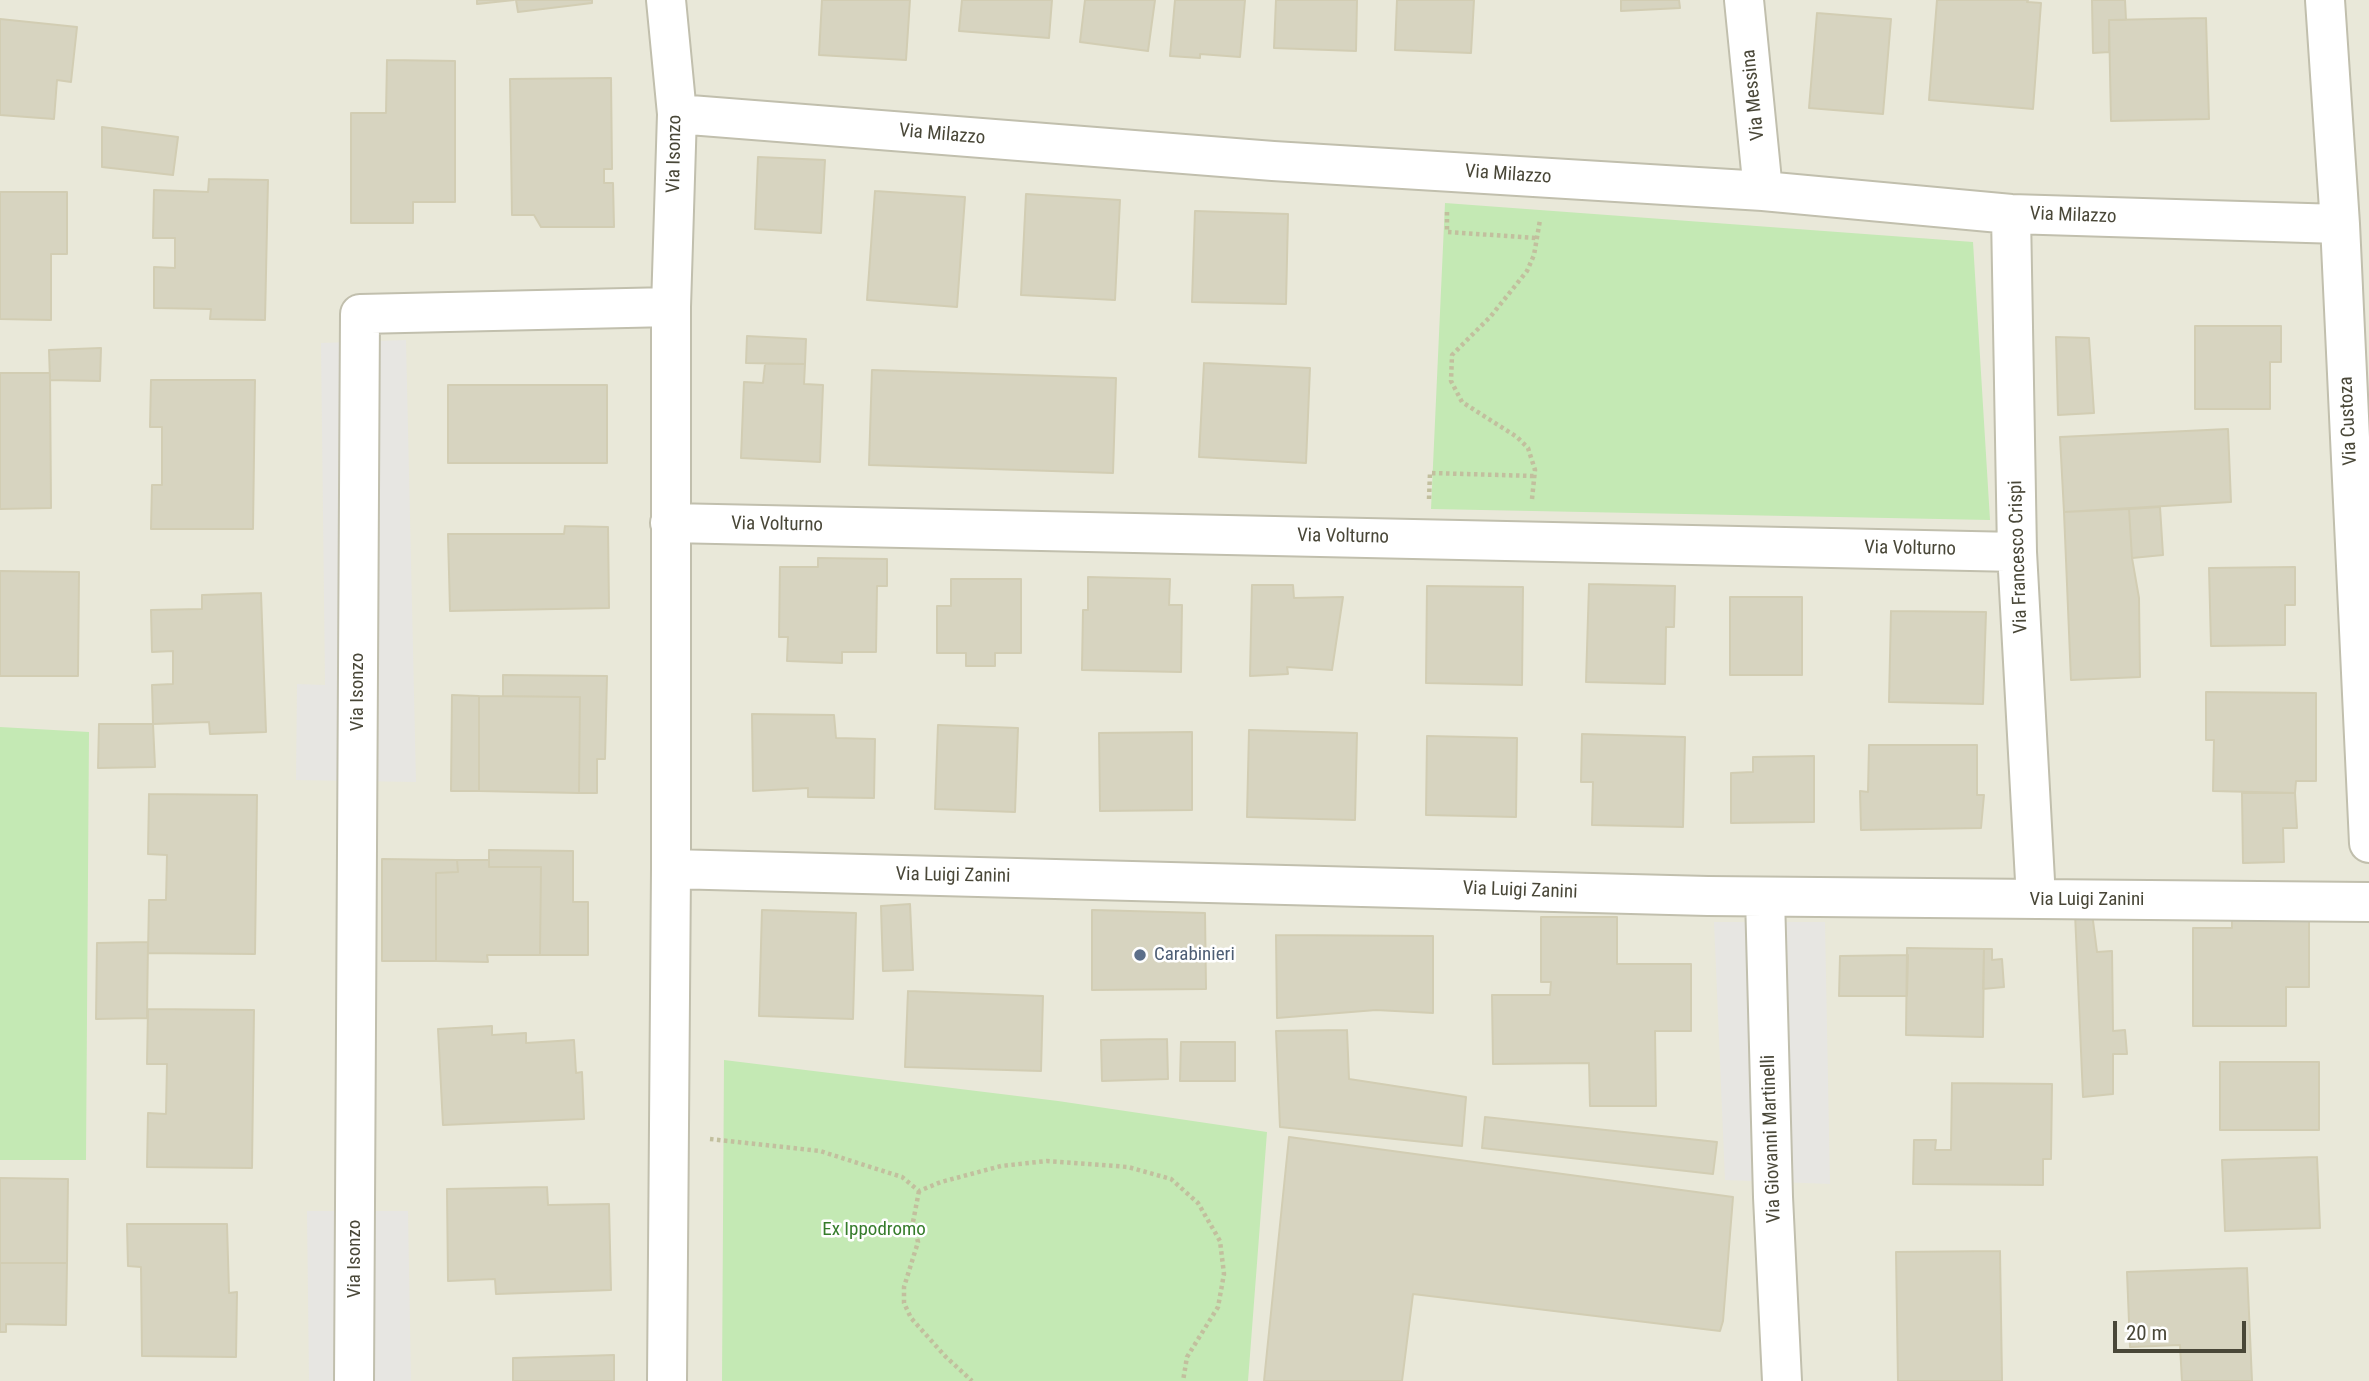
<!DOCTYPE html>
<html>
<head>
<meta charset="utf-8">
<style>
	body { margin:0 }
	#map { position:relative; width:2369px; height:1381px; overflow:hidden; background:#f5f5eb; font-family:"Roboto Condensed",sans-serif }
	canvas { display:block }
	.scale { position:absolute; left:2113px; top:1321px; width:133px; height:32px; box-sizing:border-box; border:4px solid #494738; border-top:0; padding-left:9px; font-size:21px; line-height:24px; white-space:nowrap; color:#494738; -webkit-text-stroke:5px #fff; paint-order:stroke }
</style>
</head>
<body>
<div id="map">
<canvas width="2369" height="1381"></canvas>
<div class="scale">20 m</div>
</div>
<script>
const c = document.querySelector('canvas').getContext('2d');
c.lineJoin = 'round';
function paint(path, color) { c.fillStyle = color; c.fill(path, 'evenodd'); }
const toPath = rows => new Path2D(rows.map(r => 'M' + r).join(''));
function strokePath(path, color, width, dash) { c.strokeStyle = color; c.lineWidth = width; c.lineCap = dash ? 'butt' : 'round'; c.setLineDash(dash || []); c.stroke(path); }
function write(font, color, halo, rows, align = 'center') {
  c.font = font + ' "Roboto Condensed",sans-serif'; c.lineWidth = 5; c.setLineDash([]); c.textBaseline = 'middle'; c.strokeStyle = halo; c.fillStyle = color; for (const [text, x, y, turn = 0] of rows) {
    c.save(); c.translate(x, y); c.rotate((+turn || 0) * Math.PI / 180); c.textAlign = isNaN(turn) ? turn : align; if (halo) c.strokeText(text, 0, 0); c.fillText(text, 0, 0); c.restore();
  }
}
paint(toPath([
	[0,0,2369,0,2369,1381,0,1381]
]), '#e9e8d9');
paint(toPath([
	[1445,203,1973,242,1990,520,1431,509],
	[0,727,89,732,86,1160,0,1160],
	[724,1060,1058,1101,1267,1132,1248,1381,722,1381]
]), '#c4e9b4');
paint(toPath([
	[406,340,416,782,296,780,297,684,325,685,321,343],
	[1714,922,1825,922,1830,1184,1725,1180],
	[307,1211,408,1211,411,1381,309,1381]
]), '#e7e6e2');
const building = toPath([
	[477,0,514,0,477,4,477,0],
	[516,0,592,0,592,3,518,12,516,0],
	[822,0,910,0,906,60,819,55,822,0],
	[962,0,1052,0,1049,38,959,31,962,0],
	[1085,0,1155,0,1148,51,1080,42,1085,0],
	[1175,0,1245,0,1240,57,1200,54,1200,58,1170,56,1175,0],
	[1276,0,1357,0,1356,51,1274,48,1276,0],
	[1397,0,1474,0,1471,53,1395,50,1397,0],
	[1621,0,1679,0,1680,8,1621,11,1621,0],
	[1937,0,2028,0,2027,2,2041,3,2033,109,1929,100,1937,0],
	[2092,0,2125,0,2126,20,2109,20,2109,52,2093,53,2092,0],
	[1817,13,1891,19,1883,114,1809,108,1817,13],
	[2206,18,2209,119,2111,121,2109,20,2206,18],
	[0,19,77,27,71,82,57,80,54,119,0,115,0,19],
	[387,60,455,61,455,202,413,202,413,223,351,223,351,113,386,113,387,60],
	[611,78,612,169,604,169,604,183,613,183,614,227,541,227,534,215,512,215,510,79,611,78],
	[102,127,178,137,173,175,102,167,102,127],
	[758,157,825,160,821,233,755,229,758,157],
	[209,179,268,180,265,320,210,319,211,309,154,308,154,267,175,268,175,238,153,238,154,190,208,192,209,179],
	[875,191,965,197,957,307,867,300,875,191],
	[0,192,67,192,67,254,51,254,51,320,0,319,0,192],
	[1026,194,1120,200,1115,300,1021,295,1026,194],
	[1195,211,1288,214,1286,304,1192,302,1195,211],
	[2195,326,2281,326,2281,362,2270,362,2270,409,2195,409,2195,326],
	[747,336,806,339,805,364,746,363,747,336],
	[2056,337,2089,338,2094,413,2058,415,2056,337],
	[101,348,100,381,50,380,49,350,101,348],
	[1204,363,1310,368,1306,463,1199,457,1204,363],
	[765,364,805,364,804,384,823,385,820,462,741,458,744,382,763,383,765,364],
	[872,370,1116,378,1113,473,869,465,872,370],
	[0,373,50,373,51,508,0,509,0,373],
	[151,380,255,380,253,529,151,529,152,485,162,485,162,427,150,427,151,380],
	[448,385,607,385,607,463,448,463,448,385],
	[2228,429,2231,502,2064,512,2060,437,2228,429],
	[2160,507,2163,555,2132,558,2129,509,2160,507],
	[2129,509,2132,558,2139,598,2140,677,2071,680,2064,512,2129,509],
	[565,526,608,527,609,608,450,611,448,534,564,534,565,526],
	[818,558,887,559,887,586,877,586,876,652,842,652,842,663,787,661,788,637,779,637,780,567,818,567,818,558],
	[2295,567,2295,605,2285,605,2285,645,2211,646,2209,568,2295,567],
	[0,571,79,572,78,676,0,676,0,571],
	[1088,577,1170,579,1169,605,1182,605,1181,672,1082,670,1083,610,1088,610,1088,577],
	[951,579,1021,579,1021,653,995,653,995,666,966,666,966,653,937,653,937,606,951,606,951,579],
	[1589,584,1675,586,1674,627,1666,627,1665,684,1586,682,1589,584],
	[1252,585,1293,585,1294,598,1343,597,1332,670,1287,667,1288,674,1250,676,1252,585],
	[1427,586,1523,587,1522,685,1426,683,1427,586],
	[261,593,266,732,210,734,209,722,153,724,152,685,173,684,173,651,152,652,151,610,202,609,202,595,261,593],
	[1730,597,1802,597,1802,675,1730,675,1730,597],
	[1891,611,1986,612,1983,704,1889,702,1891,611],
	[503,675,607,676,605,759,597,759,597,793,579,793,580,697,503,696,503,675],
	[2206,692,2316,693,2316,781,2296,781,2295,793,2213,791,2214,740,2206,740,2206,692],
	[452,695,479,696,479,791,451,791,452,695],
	[479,696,580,697,579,793,479,791,479,696],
	[752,714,834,715,836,738,875,739,874,798,808,797,808,788,753,791,752,714],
	[99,724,153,724,155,767,98,768,99,724],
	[938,725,1018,728,1015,812,935,809,938,725],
	[1249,730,1357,733,1355,820,1247,817,1249,730],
	[1192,732,1192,810,1100,811,1099,733,1192,732],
	[1582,734,1685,737,1683,827,1592,825,1593,782,1581,782,1582,734],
	[1427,736,1517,738,1516,817,1426,815,1427,736],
	[1869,745,1977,745,1977,795,1984,795,1981,828,1861,830,1860,791,1868,792,1869,745],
	[1814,756,1814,822,1731,823,1731,773,1753,772,1753,757,1814,756],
	[2242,793,2295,793,2297,828,2283,828,2284,862,2243,863,2242,793],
	[149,794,257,795,255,954,148,953,149,900,166,900,167,855,148,854,149,794],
	[489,850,573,851,573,902,588,902,588,955,540,955,541,867,489,867,489,850],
	[382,859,457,860,458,872,436,873,436,961,382,961,382,859],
	[457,860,489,860,489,867,541,867,540,955,487,955,488,962,436,961,436,873,458,872,457,860],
	[910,904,913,970,883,971,881,906,910,904],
	[762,910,856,913,853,1019,759,1016,762,910],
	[1092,910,1205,913,1206,989,1092,990,1092,910],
	[2075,913,2092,913,2097,952,2112,951,2113,1031,2125,1030,2127,1054,2113,1054,2113,1094,2083,1097,2075,913],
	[1541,917,1617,917,1617,964,1691,964,1691,1031,1655,1031,1656,1106,1590,1106,1589,1063,1493,1064,1492,995,1550,995,1551,982,1541,982,1541,917],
	[2232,920,2309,920,2309,987,2286,987,2286,1026,2193,1026,2193,928,2232,928,2232,920],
	[1276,935,1433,936,1433,1013,1376,1010,1277,1018,1276,935],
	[148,942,147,1018,96,1019,97,943,148,942],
	[1907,948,1984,949,1983,1037,1906,1035,1907,948],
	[1984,949,1992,949,1992,960,2002,959,2004,987,1983,989,1984,949],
	[1908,955,1907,996,1839,996,1840,956,1908,955],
	[908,991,1043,996,1041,1071,905,1067,908,991],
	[148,1009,254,1010,252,1168,147,1167,148,1113,166,1114,167,1064,147,1064,148,1009],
	[492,1026,492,1035,526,1033,526,1043,574,1040,576,1073,582,1072,584,1119,443,1125,438,1029,492,1026],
	[1347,1030,1349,1079,1466,1097,1462,1146,1280,1127,1276,1031,1347,1030],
	[1167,1039,1168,1079,1102,1081,1101,1040,1167,1039],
	[1181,1042,1235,1042,1235,1081,1180,1081,1181,1042],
	[2220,1062,2319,1062,2319,1130,2220,1130,2220,1062],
	[1952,1083,2052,1084,2051,1159,2043,1159,2043,1185,1913,1184,1914,1140,1936,1140,1935,1150,1951,1150,1952,1083],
	[1485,1117,1717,1142,1713,1174,1482,1148,1485,1117],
	[1289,1137,1733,1197,1723,1321,1720,1331,1413,1294,1402,1381,1264,1381,1289,1137],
	[2317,1157,2320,1228,2225,1231,2222,1160,2317,1157],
	[0,1178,68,1179,67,1263,0,1263,0,1178],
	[547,1187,548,1205,609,1204,611,1290,496,1294,495,1279,448,1281,447,1189,547,1187],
	[127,1224,227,1224,229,1293,237,1292,236,1357,142,1356,141,1267,128,1266,127,1224],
	[2000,1251,2002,1381,1898,1381,1896,1252,2000,1251],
	[0,1263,67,1263,66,1325,6,1324,6,1332,0,1332,0,1263],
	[2247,1268,2252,1381,2182,1381,2180,1345,2130,1347,2127,1272,2247,1268],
	[614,1355,614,1381,513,1381,513,1358,614,1355]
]);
paint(building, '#d7d4c0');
strokePath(building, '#d2cdb3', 2);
const minor = toPath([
	[666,0,677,114,671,307,671,869,667,1381],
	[1744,0,1763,191],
	[2325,0,2340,224,2369,843],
	[677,114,1273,161,1763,191,2011,214,2340,224],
	[2011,214,2017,552,2036,899],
	[670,523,2017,552],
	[671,869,1708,896,2369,902],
	[1765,897,1773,1197,1782,1381],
	[354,1381,360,314,671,307]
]);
strokePath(minor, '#c1bfad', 42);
strokePath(toPath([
	[1447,212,1447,232,1537,238],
	[1429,499,1430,473,1534,476],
	[1532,499,1535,470,1528,448,1517,437,1462,402,1451,381,1452,355,1491,316,1527,271,1534,255,1540,220],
	[710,1139,820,1151,902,1177,919,1191,941,1182,1001,1166,1047,1161,1128,1167,1171,1179,1198,1203,1220,1241,1224,1274,1218,1307,1187,1357,1183,1381],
	[919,1191,913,1222,918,1242,904,1287,904,1303,911,1318,945,1356,972,1381]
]), '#c2bf9e', 4.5, [3.5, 3.5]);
strokePath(minor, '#fff', 38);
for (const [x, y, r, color] of [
	[1140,955,7,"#5c6f8a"]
]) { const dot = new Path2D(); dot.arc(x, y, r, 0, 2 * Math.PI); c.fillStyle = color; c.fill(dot); strokePath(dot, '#fff', 2.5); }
write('19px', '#494738', '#fff', [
	["Via Messina",1754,95,-96],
	["Via Milazzo",942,135,5],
	["Via Isonzo",675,154,-89],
	["Via Milazzo",1508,175,4],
	["Via Milazzo",2073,216,2],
	["Via Custoza",2349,421,-93],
	["Via Volturno",777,525,1],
	["Via Volturno",1343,537,1],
	["Via Volturno",1910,549,1],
	["Via Francesco Crispi",2019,557,-92],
	["Via Isonzo",358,692,-90],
	["Via Luigi Zanini",953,876,1],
	["Via Luigi Zanini",1520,891,2],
	["Via Luigi Zanini",2087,900],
	["Via Giovanni Martinelli",1772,1139,-92],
	["Via Isonzo",355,1259,-90]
]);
write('19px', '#4e5e75', '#fff', [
	["Carabinieri",1154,955]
], 'left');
write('19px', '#357c2b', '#fff', [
	["Ex Ippodromo",874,1230]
]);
</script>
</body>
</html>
